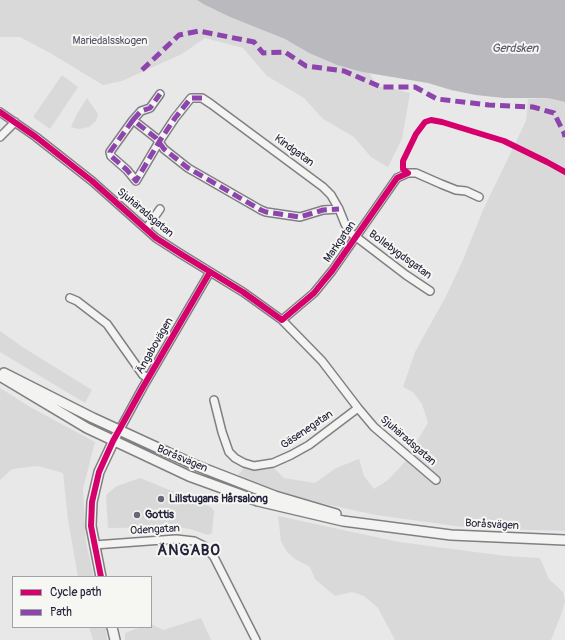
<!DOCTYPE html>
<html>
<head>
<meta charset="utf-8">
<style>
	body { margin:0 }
	#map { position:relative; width:565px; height:640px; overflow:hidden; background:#e8e8e8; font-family:Pangolin,sans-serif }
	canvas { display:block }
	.legend { position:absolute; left:12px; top:576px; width:140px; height:52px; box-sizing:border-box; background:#f6f6f2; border:1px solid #a1a1a9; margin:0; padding:5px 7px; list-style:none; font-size:12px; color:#22223b }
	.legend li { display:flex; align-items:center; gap:8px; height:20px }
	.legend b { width:20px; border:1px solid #a1a1a9 }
</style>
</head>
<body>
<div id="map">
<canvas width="565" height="640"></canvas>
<ul class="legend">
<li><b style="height:5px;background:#d6006c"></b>Cycle path</li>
<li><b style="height:5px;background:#8e44ad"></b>Path</li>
</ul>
</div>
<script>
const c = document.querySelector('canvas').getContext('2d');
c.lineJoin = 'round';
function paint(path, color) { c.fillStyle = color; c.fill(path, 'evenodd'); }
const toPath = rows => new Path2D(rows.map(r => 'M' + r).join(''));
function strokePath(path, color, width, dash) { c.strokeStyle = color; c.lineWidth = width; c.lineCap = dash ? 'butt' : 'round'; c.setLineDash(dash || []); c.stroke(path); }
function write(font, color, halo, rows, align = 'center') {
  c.font = font + ' Pangolin,sans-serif'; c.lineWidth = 4; c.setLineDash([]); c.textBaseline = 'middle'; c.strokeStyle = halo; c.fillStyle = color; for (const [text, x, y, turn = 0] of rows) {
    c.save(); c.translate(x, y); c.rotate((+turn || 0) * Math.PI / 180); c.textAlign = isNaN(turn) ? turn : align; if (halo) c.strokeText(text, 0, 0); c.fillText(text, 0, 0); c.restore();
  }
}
paint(toPath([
	[140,478,211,507,214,511,212,533,208,535,190,529,176,527,108,528,106,497,107,494,117,486]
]), '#d8d8d9');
paint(toPath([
	[0,0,197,0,205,5,230,17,285,39,309,53,337,65,370,74,377,86,394,89,410,93,402,139,388,167,371,157,354,137,323,119,304,98,267,76,243,48,205,38,182,54,122,81,103,85,50,53,20,37,0,37],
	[62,75,78,87,50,129,33,117],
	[87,98,98,114,96,121,89,127,79,129,71,127,77,114],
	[548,98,565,102,565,531,470,528,376,515,311,501,264,486,238,475,250,461,267,461,284,478,315,483,336,468,359,459,364,476,374,489,388,480,404,463,428,423,422,404,413,392,403,387,415,352,445,298,463,260,483,210,526,121,528,99],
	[0,331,24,348,92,390,85,403,0,352],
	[0,388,30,407,95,442,83,489,86,543,94,577,78,577,68,520,63,473,38,466,12,469,0,480],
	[278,516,399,542,506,556,540,558,549,579,563,592,565,602,562,612,551,640,395,640,378,608,364,596,352,592,335,596,315,579,310,567,295,559,287,552,281,541],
	[201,618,211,640,125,640,125,633,141,627,151,627,151,624,163,630],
	[89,627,106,627,107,640,93,640]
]), '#d9d9da');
paint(toPath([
	[197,0,565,0,565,102,548,98,504,98,476,95,451,90,428,83,362,72,337,65,309,53,285,39,230,17,205,5]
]), '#b9b9be');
const street = toPath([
	[0,112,36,137,92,181,156,238,181,254,243,292,282,320,322,361,358,408,374,427,436,480],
	[133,120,141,111,150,108,160,94],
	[0,137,15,122],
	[339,209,323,210,300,217,266,212,261,210,188,168,164,149,159,142,156,138,133,120,110,152,111,156,127,170,136,181,159,142,175,118,191,98,202,98,211,104,323,187,331,195,339,209,345,224,351,233,406,275,430,291],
	[146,229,160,209],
	[70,298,77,301,107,324,143,375,148,378],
	[282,320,314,293,332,271,397,178,408,173,416,173,441,184,456,190,466,191,479,197],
	[214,400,222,432,229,452,235,458,244,463,254,466,273,463,291,455,309,445,358,408],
	[119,431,143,387,210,272],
	[94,545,176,539,194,541,204,546,214,557,256,640]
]);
const secondary = toPath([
	[4,373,93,418,195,465,275,496,336,514],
	[0,376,87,428,189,476,258,501,343,521,451,535,565,540],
	[101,577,91,526,92,502,99,472,116,436],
	[112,627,115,640]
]);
strokePath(street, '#808084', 10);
strokePath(secondary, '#808084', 12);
strokePath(street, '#f3f3f1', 7);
strokePath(secondary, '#f3f3f1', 9);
strokePath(toPath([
	[142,70,179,35,199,31,254,42,263,53,285,52,306,66,344,71,381,87,415,87,437,99,489,105,533,107,554,113,564,133,565,137],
	[202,98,191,98,175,118,159,142,136,181,127,170,111,156,110,152,133,120,156,138,159,142,164,149,188,168,261,210,266,212,300,217,323,210,339,209],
	[133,120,141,111,150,108,160,94]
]), '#8e44ad', 5, [10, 5]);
strokePath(toPath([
	[0,112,36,137,92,181,156,238,181,254,243,292,282,320,314,293,322,283,332,271,397,178,408,173,403,169,403,161,416,134,425,122,431,120,442,122,504,141,547,162,565,172],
	[101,577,91,526,92,502,99,472,113,441,143,387,210,272]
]), '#d6006c', 6);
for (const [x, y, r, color] of [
	[161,499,4,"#676778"],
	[137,515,4,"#676778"]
]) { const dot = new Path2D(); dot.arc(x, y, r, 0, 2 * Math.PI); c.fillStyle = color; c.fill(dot); strokePath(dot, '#f6f6f2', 1.5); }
write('11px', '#555567', '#f6f6f2', [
	["Mariedalsskogen",110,41]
]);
write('11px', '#22223b', '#f6f6f2', [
	["Kindgatan",294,151,36],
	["Sjuhäradsgatan",145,213,40],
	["Markgatan",340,242,-55],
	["Bollebygdsgatan",400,255,36],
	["Ängabovägen",155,346,-60],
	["Gäsenegatan",307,430,-34],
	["Sjuhäradsgatan",408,441,41],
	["Boråsvägen",182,459,23],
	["Boråsvägen",492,525,3],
	["Odengatan",155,530,-3]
]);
write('bold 11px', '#22223b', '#f6f6f2', [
	["Lillstugans Hårsalong",169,499],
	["Gottis",145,515]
], 'left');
write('italic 12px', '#565668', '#f6f6f2', [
	["Gerdsken",515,49]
]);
c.letterSpacing = '1px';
write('bold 15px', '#22223b', '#f6f6f2', [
	["ÄNGABO",189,551]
]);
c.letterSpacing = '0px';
</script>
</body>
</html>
